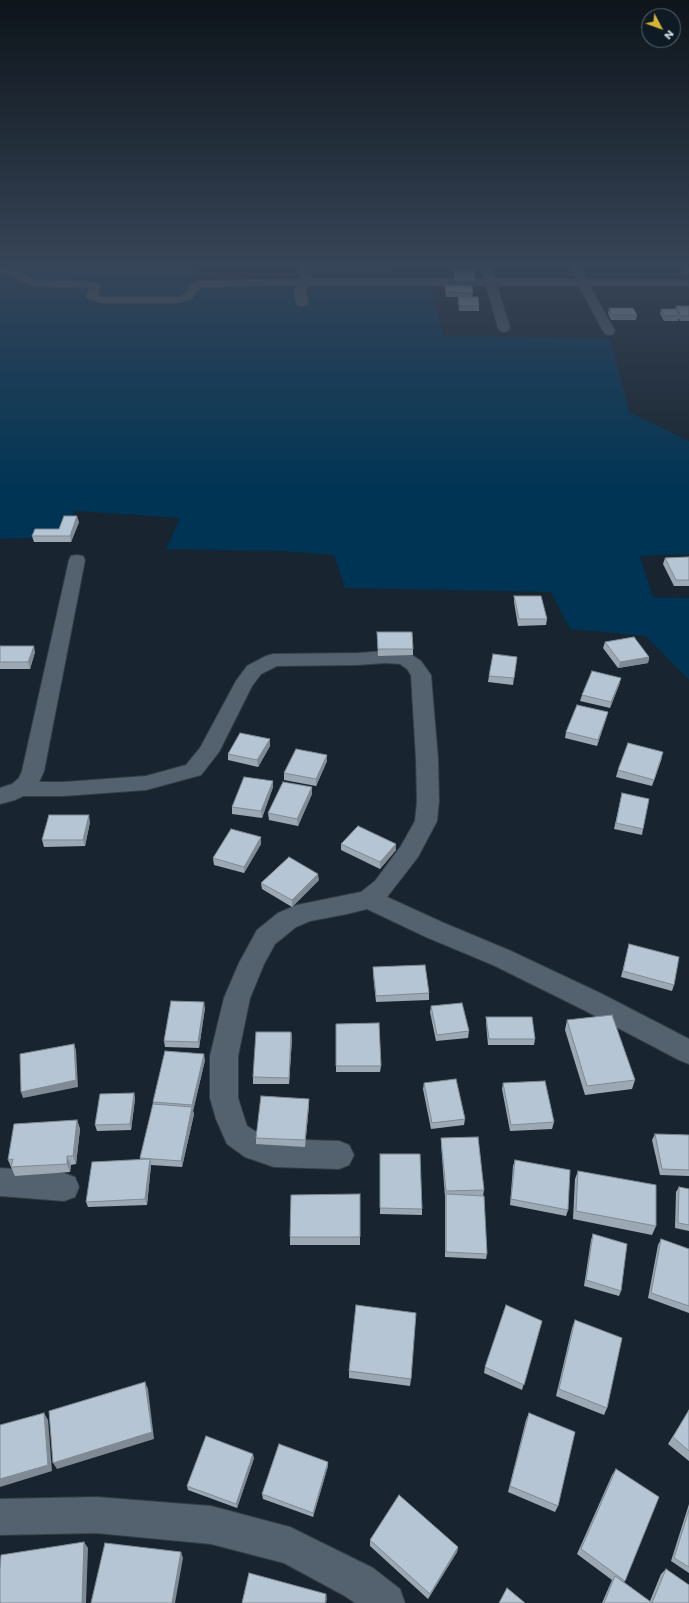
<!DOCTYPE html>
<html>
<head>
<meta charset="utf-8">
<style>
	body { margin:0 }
	#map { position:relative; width:689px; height:1603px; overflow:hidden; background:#18242f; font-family:Poppins,sans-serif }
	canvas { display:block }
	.north { position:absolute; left:641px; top:8px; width:40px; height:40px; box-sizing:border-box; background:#0e1b25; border:1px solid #5c676f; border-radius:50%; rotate:131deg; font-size:11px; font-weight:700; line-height:16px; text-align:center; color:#d0d8df }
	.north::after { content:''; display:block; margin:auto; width:14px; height:18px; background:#d7b434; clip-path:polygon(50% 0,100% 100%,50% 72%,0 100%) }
</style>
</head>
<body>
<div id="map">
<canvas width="689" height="1603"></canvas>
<div class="north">N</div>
</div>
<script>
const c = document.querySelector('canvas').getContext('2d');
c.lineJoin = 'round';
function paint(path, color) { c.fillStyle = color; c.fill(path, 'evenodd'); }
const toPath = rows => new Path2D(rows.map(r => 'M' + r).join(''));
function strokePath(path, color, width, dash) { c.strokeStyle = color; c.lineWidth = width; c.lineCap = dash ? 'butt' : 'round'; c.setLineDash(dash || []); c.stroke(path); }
paint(toPath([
	[0,268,197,268,192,282,300,285,304,268,392,268,393,284,431,286,443,336,610,338,629,412,689,441,689,554,640,556,653,597,689,598,689,680,646,636,570,629,551,592,345,588,334,555,282,551,166,549,180,518,75,511,60,537,0,539]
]), '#003454');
const minor = toPath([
	[0,268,20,272,34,280,84,281,99,284,101,286,98,295,103,297,177,297,184,295,190,285,200,281,301,279,299,271,304,268,308,269,312,279,484,279,482,270,483,268,491,268,495,279,576,279,571,268,581,268,587,279,689,280,689,286,590,286,615,331,613,334,609,335,605,334,603,331,579,286,497,286,510,328,508,331,504,332,500,331,498,328,486,286,310,285,306,290,308,303,306,305,302,306,298,305,296,303,294,290,298,285,202,287,198,289,192,299,177,303,102,303,88,299,86,297,89,288,32,286,12,276,0,273,0,268],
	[77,555,83,556,85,560,44,771,39,782,64,782,146,776,186,765,200,748,236,681,247,666,266,656,273,654,358,653,385,651,412,655,421,661,431,675,438,759,439,801,437,821,418,857,387,897,444,923,511,951,602,994,689,1039,689,1064,679,1060,584,1010,493,965,426,937,367,909,347,914,310,921,296,927,275,944,264,964,250,998,238,1056,238,1098,247,1126,263,1136,274,1139,339,1141,349,1145,354,1155,349,1165,339,1169,274,1167,245,1157,227,1144,216,1119,210,1098,210,1056,224,998,239,963,257,930,278,913,297,905,361,892,375,881,401,846,415,821,417,801,416,759,411,675,407,669,400,664,385,663,358,665,277,666,261,674,252,686,219,752,201,775,146,790,64,796,23,796,15,800,0,804,0,788,12,784,19,778,22,771,69,560,71,556,77,555],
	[0,1168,64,1173,75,1177,79,1187,75,1197,64,1201,0,1196,0,1168],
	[96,1497,211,1506,290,1527,373,1568,400,1589,405,1603,355,1603,345,1596,284,1563,211,1544,96,1533,0,1535,0,1499,96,1497]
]);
const major = toPath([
	[682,268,689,268,689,274,685,273,682,268]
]);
strokePath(minor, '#343e46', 2);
strokePath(major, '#343e46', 2);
paint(minor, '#53626e');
paint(major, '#3c7ba5');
paint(toPath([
	[454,270,475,276,475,281,455,281,454,275],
	[445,285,473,293,472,297,479,306,479,311,459,311,458,297,446,297],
	[676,306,689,306,689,321,680,321,679,318,678,321,664,321,660,314,661,309,675,309],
	[609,308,637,315,636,320,611,320,608,313],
	[79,522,71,542,34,542,32,536,59,529],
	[689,557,689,586,674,586,663,564,665,558],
	[514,596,547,619,546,625,518,626,514,602],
	[377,632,413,649,413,655,378,656],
	[605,642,649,657,648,663,618,668,603,648],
	[0,646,35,652,30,669,0,669],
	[517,657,513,685,488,682,489,676],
	[621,678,619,685,610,708,580,701,582,695],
	[608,712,606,719,597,746,565,738,566,732],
	[270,739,270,746,258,767,228,760,228,754],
	[327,755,327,761,316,786,284,780,284,773],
	[662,758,652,786,616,777,618,770],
	[273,781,273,787,262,818,232,814,232,807],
	[622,793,643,829,642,835,614,829],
	[312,794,298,826,269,820,268,813],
	[90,822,85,846,44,847,42,840],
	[261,837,261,844,244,873,214,865,213,858],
	[341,844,396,850,380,869,341,850],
	[319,880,292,907,262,889,261,883],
	[629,944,674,985,672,991,621,977],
	[373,967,429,993,429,1000,376,1002,373,974],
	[431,1006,469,1031,468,1038,436,1041,430,1012],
	[205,1008,199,1048,165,1047,164,1041],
	[486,1017,535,1039,534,1045,488,1045,486,1023],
	[567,1020,635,1080,632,1089,585,1095,565,1030],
	[336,1024,381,1066,380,1072,336,1072],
	[291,1032,292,1038,289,1084,253,1084,253,1077],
	[205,1060,193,1111,194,1114,182,1167,151,1165,147,1205,88,1207,86,1202,140,1160,140,1158,153,1104,153,1102],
	[424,1083,465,1119,464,1125,431,1129,423,1089],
	[503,1083,554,1122,552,1129,510,1131,502,1089],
	[134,1093,135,1099,131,1130,97,1131,95,1125],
	[309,1099,309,1105,305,1147,256,1144,256,1138],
	[77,1120,80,1129,76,1164,71,1165,70,1172,15,1176,8,1160],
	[655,1134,689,1135,689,1176,660,1175,652,1140],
	[441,1138,484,1190,483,1196,487,1254,486,1259,445,1257,445,1197,441,1144],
	[380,1154,422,1209,422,1215,380,1214],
	[515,1160,568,1210,566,1216,510,1205,513,1166],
	[578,1171,656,1226,652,1235,573,1219,575,1179],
	[679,1187,689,1189,689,1231,675,1228,676,1192],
	[593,1234,621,1291,619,1296,584,1286,591,1240],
	[290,1237,360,1237,360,1245,290,1245],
	[661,1239,689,1249,689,1313,648,1298,658,1245],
	[575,1320,607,1408,604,1415,556,1396,572,1328],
	[542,1321,522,1390,484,1373,485,1367],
	[349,1371,411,1379,410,1386,349,1378],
	[689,1410,689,1461,668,1444],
	[529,1413,558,1506,555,1512,508,1492,526,1420],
	[254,1458,237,1508,188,1490,187,1486],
	[328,1466,313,1517,263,1499,262,1494],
	[616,1469,625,1581,624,1582,650,1601,661,1574,666,1569,689,1603,602,1603,612,1580,577,1554,612,1475],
	[689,1504,689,1573,671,1561],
	[370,1540,458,1547,457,1552,428,1599,370,1546]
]), '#9ca9b5');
paint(toPath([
	[77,516,79,522,71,542,70,536],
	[34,646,35,652,30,669,28,662],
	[649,657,648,663,618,668,620,662],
	[621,678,619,685,610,708,611,702],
	[608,712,606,719,597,746,598,740],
	[270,739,270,746,258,767,257,760],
	[327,755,327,761,316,786,316,779],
	[273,781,273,787,262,818,261,811],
	[312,787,312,794,298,826,297,819],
	[89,815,90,822,85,846,83,840],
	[261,837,261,844,244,873,244,867],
	[396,844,396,850,380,869,380,862],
	[318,874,319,880,292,907,292,900],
	[204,1002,205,1008,199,1048,198,1042],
	[291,1032,292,1038,289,1084,289,1078],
	[74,1044,76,1050,78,1087,23,1098,21,1092],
	[204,1054,205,1060,193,1111,192,1105],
	[134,1093,135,1099,131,1130,130,1124],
	[309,1099,309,1105,305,1147,305,1140],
	[192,1107,194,1114,182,1167,181,1161],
	[77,1120,80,1129,76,1164,73,1156],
	[67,1156,71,1165,70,1172,67,1164],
	[150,1159,151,1165,147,1205,145,1199],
	[145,1382,148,1389,154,1439,57,1469,53,1463],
	[44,1413,48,1420,52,1471,0,1487,0,1479],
	[253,1454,254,1458,237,1508,236,1504],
	[328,1462,328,1466,313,1517,313,1513],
	[84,1542,88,1548,86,1603,82,1603],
	[458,1547,457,1552,428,1599,430,1594],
	[181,1552,183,1558,175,1603,172,1603],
	[326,1594,327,1599,326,1603,325,1603]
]), '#7f8a94');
const building = toPath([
	[454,270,474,270,475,276,455,276,454,270],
	[445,285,472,286,473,293,446,292,445,285],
	[458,297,478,297,479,306,459,306,458,297],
	[676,306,689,306,689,316,681,316,676,306],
	[609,308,633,308,637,315,612,315,609,308],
	[661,309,675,309,679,315,665,316,661,309],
	[64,516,77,516,70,536,32,536,35,529,59,529,64,516],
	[689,557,689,580,676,580,665,558,689,557],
	[514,596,541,596,547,619,519,619,514,596],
	[377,632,412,632,413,649,378,649,377,632],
	[634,637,649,657,620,662,605,642,634,637],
	[0,646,34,646,28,662,0,662,0,646],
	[493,654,517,657,514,678,489,676,493,654],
	[592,671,621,678,611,702,582,695,592,671],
	[577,705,608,712,598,740,566,732,577,705],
	[240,733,270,739,257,760,228,754,240,733],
	[628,743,663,752,654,780,618,770,628,743],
	[296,749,327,755,316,779,284,773,296,749],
	[244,777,273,781,261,811,232,807,244,777],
	[283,782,312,787,297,819,268,813,283,782],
	[622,793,649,799,643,829,616,823,622,793],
	[49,815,89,815,83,840,42,840,49,815],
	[358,826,396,844,380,862,341,844,358,826],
	[231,829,261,837,244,867,213,858,231,829],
	[289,857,318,874,292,900,261,883,289,857],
	[629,944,679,957,674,985,623,971,629,944],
	[425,965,429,993,376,996,373,967,425,965],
	[171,1001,204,1002,198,1042,164,1041,171,1001],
	[462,1003,469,1031,437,1035,431,1006,462,1003],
	[612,1015,635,1080,587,1086,567,1020,612,1015],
	[486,1017,532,1017,535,1039,489,1039,486,1017],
	[379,1023,381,1066,336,1066,336,1024,379,1023],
	[256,1032,291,1032,289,1078,253,1077,256,1032],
	[74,1044,76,1080,21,1092,20,1054,74,1044],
	[165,1051,204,1054,192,1105,153,1102,165,1051],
	[456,1079,465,1119,432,1123,424,1083,456,1079],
	[545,1081,554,1122,511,1125,503,1083,545,1081],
	[134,1093,130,1124,95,1125,100,1094,134,1093],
	[261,1096,309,1099,305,1140,256,1138,261,1096],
	[153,1104,192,1107,181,1161,140,1158,153,1104],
	[77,1120,73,1156,67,1156,67,1164,11,1167,13,1159,8,1160,14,1124,77,1120],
	[655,1134,689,1135,689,1170,662,1169,655,1134],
	[478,1137,484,1190,446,1191,441,1138,478,1137],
	[380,1154,420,1154,422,1209,380,1208,380,1154],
	[150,1159,145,1199,86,1202,92,1162,150,1159],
	[515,1160,570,1170,568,1210,511,1199,515,1160],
	[578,1171,656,1185,656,1226,576,1211,578,1171],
	[679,1187,689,1189,689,1225,678,1223,679,1187],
	[360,1194,360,1237,290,1237,291,1195,360,1194],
	[446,1194,484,1196,487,1254,446,1252,446,1194],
	[593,1234,627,1244,621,1291,586,1280,593,1234],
	[661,1239,689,1249,689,1306,651,1293,661,1239],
	[356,1305,416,1313,411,1379,349,1371,356,1305],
	[506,1305,542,1321,524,1385,485,1367,506,1305],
	[575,1320,622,1338,607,1408,559,1389,575,1320],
	[145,1382,152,1432,53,1463,49,1411,145,1382],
	[689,1410,689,1451,673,1437,689,1410],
	[44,1413,48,1465,0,1479,0,1425,44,1413],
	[529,1413,575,1432,558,1506,510,1486,529,1413],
	[206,1436,253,1454,236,1504,187,1486,206,1436],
	[279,1444,328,1462,313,1513,262,1494,279,1444],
	[616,1469,659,1497,625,1581,581,1549,616,1469],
	[399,1495,458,1547,430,1594,370,1540,399,1495],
	[689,1510,689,1567,674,1558,689,1510],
	[84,1542,82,1603,0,1603,0,1569,1,1555,84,1542],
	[105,1543,181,1552,172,1603,91,1603,105,1543],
	[666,1569,689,1585,689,1603,604,1603,615,1576,652,1603,666,1569],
	[249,1573,326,1594,325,1603,242,1603,249,1573],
	[507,1588,525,1603,499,1603,507,1588]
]);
paint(building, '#b5c5d3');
strokePath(building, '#7f8a94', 1);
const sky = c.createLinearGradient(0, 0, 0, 492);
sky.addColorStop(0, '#0d141a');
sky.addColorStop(0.54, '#374558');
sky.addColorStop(1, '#37455800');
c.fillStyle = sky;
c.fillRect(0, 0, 689, 492);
</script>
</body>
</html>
